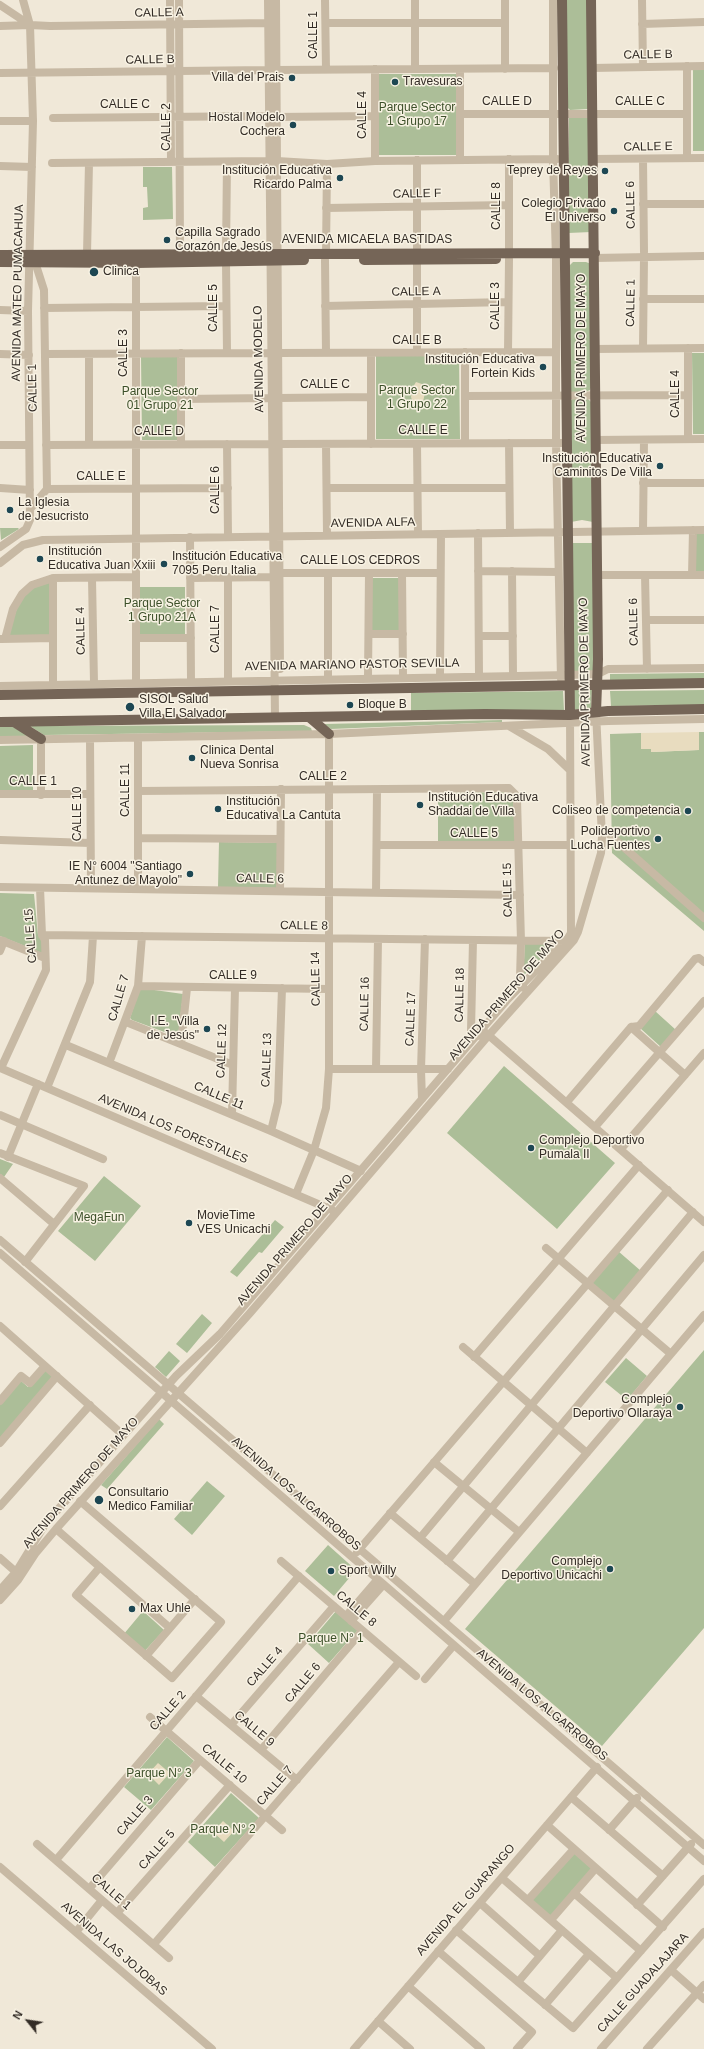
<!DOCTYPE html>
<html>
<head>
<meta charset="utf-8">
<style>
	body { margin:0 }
	#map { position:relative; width:704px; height:2049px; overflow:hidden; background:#f0e8d8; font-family:Arial,sans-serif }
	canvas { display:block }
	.north { position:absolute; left:8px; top:2001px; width:40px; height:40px; -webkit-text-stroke:3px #f8f2e3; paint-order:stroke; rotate:300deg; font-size:11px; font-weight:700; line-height:16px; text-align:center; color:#332c26 }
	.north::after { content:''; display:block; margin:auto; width:14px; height:18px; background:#332c26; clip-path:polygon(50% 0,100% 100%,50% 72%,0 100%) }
</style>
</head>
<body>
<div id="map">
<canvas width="704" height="2049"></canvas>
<div class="north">N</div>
</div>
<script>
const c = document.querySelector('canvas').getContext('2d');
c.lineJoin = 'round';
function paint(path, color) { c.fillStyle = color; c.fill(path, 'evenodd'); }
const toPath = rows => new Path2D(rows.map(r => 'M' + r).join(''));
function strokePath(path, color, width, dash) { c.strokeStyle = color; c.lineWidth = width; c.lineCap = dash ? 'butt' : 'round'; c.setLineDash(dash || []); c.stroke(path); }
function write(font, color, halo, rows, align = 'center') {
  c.font = font + ' Arial,sans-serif'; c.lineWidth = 3; c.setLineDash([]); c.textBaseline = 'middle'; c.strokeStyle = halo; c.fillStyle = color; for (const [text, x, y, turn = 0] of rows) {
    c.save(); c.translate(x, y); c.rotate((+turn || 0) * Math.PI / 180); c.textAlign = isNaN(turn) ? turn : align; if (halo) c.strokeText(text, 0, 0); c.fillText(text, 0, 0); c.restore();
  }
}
paint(toPath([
	[565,0,588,0,588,109,570,110,568,108],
	[693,70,704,70,704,151,693,151],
	[379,74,456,74,456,155,379,155],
	[571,116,588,116,591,232,568,233,569,118],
	[143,167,172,167,173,219,143,220,143,208,148,207,147,187,143,187],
	[573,262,586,262,591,264,592,385,590,390,585,392,571,392,569,266],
	[692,353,704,353,704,434,693,434],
	[459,355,460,439,376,439,376,356],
	[179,356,178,440,142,440,141,357],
	[587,398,591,402,593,522,582,520,571,522,569,404,572,399],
	[0,528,18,528,19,529,1,540],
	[695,532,704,532,704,572,695,572],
	[570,543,593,543,593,671,573,673],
	[372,578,399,578,399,632,371,632],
	[50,582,50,636,8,636,19,602,32,588],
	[138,587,185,587,185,634,138,634],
	[704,673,704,681,666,679,610,683,610,674],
	[574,690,592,690,591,708,572,710],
	[704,690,704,705,611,706,610,691],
	[563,691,564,710,411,713,411,693],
	[502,720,502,722,331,729,324,724],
	[304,725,311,728,312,731,44,735,30,726],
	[0,727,13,727,31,737,0,737],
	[699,732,704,732,704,931,612,853,610,734,641,733,641,749,651,749,651,752,698,750],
	[33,745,33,790,0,791,0,746],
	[502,792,509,794,513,798,516,842,438,842,438,793],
	[219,842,278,843,277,888,218,887],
	[0,893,34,894,38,935,44,941,42,953,0,936],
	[554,943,553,947,523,976,525,944],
	[140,988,183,994,178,1037,132,1020,130,1018],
	[655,1011,676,1030,661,1047,640,1028],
	[504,1066,615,1163,557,1229,447,1133],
	[0,1159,13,1164,4,1177,0,1174],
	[104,1176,141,1206,95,1261,58,1231],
	[275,1220,284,1227,262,1253,259,1252,237,1277,230,1272],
	[618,1251,641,1271,614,1303,591,1283],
	[202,1314,212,1323,187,1353,176,1344],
	[704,1350,704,1628,602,1746,465,1629],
	[169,1351,180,1361,166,1377,155,1367],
	[626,1358,647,1376,627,1400,605,1382],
	[45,1368,54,1376,0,1438,0,1403,20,1380,28,1387],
	[159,1419,164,1424,107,1489,101,1485],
	[207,1481,225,1496,192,1535,174,1519],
	[328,1545,356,1570,334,1596,305,1571],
	[143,1611,164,1630,143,1653,123,1635],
	[336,1611,358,1630,329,1663,308,1644],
	[167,1737,194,1761,151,1810,124,1787],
	[231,1793,259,1818,215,1867,188,1842],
	[574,1853,592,1869,550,1917,532,1900]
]), '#acbe98');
paint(toPath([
	[416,382,422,384,425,393,422,406,418,409,414,406,411,397,413,387],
	[699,732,699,750,651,752,651,749,641,749,641,733],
	[158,1763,170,1773,159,1785,148,1774],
	[223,1821,234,1831,224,1842,213,1832]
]), '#e8dcbf');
strokePath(toPath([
	[23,0,30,25,50,26,268,23],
	[170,0,171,162],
	[179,0,180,254],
	[268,0,275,717],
	[276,0,280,669],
	[325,0,326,69],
	[415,0,415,69],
	[553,0,553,159,556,258,556,443,561,679],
	[642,0,643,67],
	[0,5,30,25],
	[326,23,505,23],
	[642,24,704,22],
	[0,26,30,25],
	[687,66,687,158],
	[592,68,704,66],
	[375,69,375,161],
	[505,69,505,0],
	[277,70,554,68],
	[0,73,269,70],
	[460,114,687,114],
	[277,117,375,116],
	[53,118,269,116],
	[0,121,33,121],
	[592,159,704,158],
	[643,159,644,252],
	[460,160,460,69],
	[277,161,327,164,375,161,557,159],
	[52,163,270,161],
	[0,166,32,167],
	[643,204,704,204],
	[326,208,509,205],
	[509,252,509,159],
	[87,254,89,163],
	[226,254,227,162],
	[326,254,327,164],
	[594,258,704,256],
	[325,260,326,353],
	[226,262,227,353],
	[136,263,136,682],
	[643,299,704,299],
	[325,306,508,302],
	[44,308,226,306],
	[0,310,28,311],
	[643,348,644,257],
	[594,349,704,348],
	[417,352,417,160],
	[508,352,509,259],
	[278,353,556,352],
	[0,354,29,355],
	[45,354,271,353],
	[465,396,688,395],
	[278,398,371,397],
	[181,399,271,398],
	[688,439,688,348],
	[595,440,704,439],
	[465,443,465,352],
	[509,443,510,533],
	[89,444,89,354],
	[181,444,181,353],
	[227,444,228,536],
	[279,444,562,443],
	[326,444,327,535],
	[371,444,371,353],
	[417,444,418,534],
	[0,445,29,445],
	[46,445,272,444],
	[643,483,704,483],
	[0,488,30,490],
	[327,488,509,488],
	[47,489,228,488],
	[31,508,47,489,44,290,35,262],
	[643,531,644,440],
	[478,533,479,676],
	[190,537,191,681],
	[0,547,26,529,30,520,28,311,33,121,30,25],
	[0,563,23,545,43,540,704,530],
	[478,571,558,572],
	[512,571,513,675],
	[280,573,440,573],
	[402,573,403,677],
	[597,575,704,575],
	[645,575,647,669],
	[692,575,693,530],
	[53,578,53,684],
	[190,578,273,577],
	[92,579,94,683],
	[646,620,704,620],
	[369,634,403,634],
	[479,636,513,636],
	[136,638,191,638],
	[1,639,53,638],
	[5,639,13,609,22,594,32,585,53,578,135,577],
	[440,677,441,534],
	[368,678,369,573],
	[328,679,328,573],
	[228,680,228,577],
	[0,686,569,675,598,674,608,669,704,668],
	[509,726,548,749,570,770],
	[41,739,41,795],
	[90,739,91,888],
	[0,740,329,734,608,721,704,719],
	[138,791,509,788,515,794,517,799,521,941,520,979,524,988],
	[0,794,90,794],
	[602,828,704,918],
	[138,838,280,839],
	[0,840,90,843],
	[377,845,570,845],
	[0,887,520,895],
	[138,889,138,738],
	[280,891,281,789],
	[376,893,377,790],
	[42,935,565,941],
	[0,940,45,958],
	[473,940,471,1031,477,1036,482,1035],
	[0,951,4,941],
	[138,986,328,989],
	[126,1022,233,1065],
	[631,1027,685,1075],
	[486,1033,704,1222],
	[181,1044,187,988],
	[66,1045,271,1131,361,1171],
	[109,1063,138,986,142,936],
	[0,1068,332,1210],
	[1,1068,46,970,45,940,42,935,40,888],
	[329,1069,448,1069],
	[376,1069,378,939],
	[47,1088,90,982,93,936],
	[422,1099,421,1070,425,939],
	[567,1102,631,1027,639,1026,695,959,699,958,704,962],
	[232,1114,235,988],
	[0,1115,103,1159],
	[595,1127,704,1001],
	[271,1131,278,1102,282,988],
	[621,1149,704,1053],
	[0,1153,84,1186,25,1262],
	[8,1157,38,1084],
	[0,1178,54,1224],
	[296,1194,314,1150,326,1108,329,1069,329,734],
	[0,1240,704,1845],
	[546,1248,671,1354],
	[0,1253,704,1861],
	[0,1326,123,1435],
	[463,1347,587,1453],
	[474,1357,639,1165],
	[0,1401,21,1376,30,1383,45,1366],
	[0,1443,57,1376],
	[434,1462,519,1532],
	[80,1501,221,1622,172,1678,76,1595,100,1567],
	[0,1506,90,1405],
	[390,1513,475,1584],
	[56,1529,170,1628],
	[420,1538,693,1212],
	[357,1552,668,1190],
	[0,1558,16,1572],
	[281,1561,416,1676],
	[447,1561,704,1255],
	[0,1590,16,1572,46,1523,176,1376,220,1334,508,999,568,938,571,933,570,715],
	[0,1600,18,1580,35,1554,56,1529,250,1313,489,1035,574,940,578,932,601,853,602,837,596,712],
	[346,1616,377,1580],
	[351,1621,383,1585],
	[444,1621,704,1315],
	[146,1656,195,1599],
	[425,1679,454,1645],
	[196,1696,297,1780],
	[150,1717,282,1830],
	[231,1725,334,1606],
	[261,1750,362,1631],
	[571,1797,663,1876],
	[547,1825,663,1927],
	[609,1830,637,1798],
	[37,1844,169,1958],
	[56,1860,299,1576],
	[0,1867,212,2049],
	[502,1878,617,1978],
	[89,1889,200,1760],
	[574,1893,641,1951],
	[528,1900,574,1849],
	[480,1903,540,1956],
	[637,1905,691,1844],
	[117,1913,230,1785],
	[551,1920,596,1868],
	[456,1930,573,2028,704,1879],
	[76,1932,102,1900],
	[154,1944,399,1662],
	[438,1951,532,2032,517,2049],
	[671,1970,704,1999],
	[518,1982,562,1930],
	[408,1986,481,2049],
	[545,2005,589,1954],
	[378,2021,410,2049],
	[354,2049,597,1767],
	[601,2049,704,1932],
	[647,2049,704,1985]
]), '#c7b9a4', 8);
strokePath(toPath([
	[562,0,570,715],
	[591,0,598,659,596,712],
	[0,255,595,253],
	[364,260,496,259],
	[0,262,136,263,304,260],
	[0,695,704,683],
	[309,717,329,734],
	[0,722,485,714,570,715,608,711,704,709],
	[14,722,41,739]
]), '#756557', 10);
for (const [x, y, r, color] of [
	[292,78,4,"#1d4753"],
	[395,82,4,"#1d4753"],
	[293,125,4,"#1d4753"],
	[605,171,4,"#1d4753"],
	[340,178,4,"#1d4753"],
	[614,211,4,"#1d4753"],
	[167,240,4,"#1d4753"],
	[94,272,5,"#1d4753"],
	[543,367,4,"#1d4753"],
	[660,466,4,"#1d4753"],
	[10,510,4,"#1d4753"],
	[40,559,4,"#1d4753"],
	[164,564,4,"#1d4753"],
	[350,705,4,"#1d4753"],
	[130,707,5,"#1d4753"],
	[192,758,4,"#1d4753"],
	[420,805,4,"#1d4753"],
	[218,809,4,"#1d4753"],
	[688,811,4,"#1d4753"],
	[658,839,4,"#1d4753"],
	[190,874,4,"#1d4753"],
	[207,1029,4,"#1d4753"],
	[531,1148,4,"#1d4753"],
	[189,1223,4,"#1d4753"],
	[680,1407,4,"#1d4753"],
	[99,1500,5,"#1d4753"],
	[610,1569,4,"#1d4753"],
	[331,1571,4,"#1d4753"],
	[132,1609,4,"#1d4753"]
]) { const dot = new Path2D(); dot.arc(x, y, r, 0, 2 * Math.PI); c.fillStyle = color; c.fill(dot); strokePath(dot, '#f8f2e3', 1.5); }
write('12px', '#332c26', '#f8f2e3', [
	["CALLE A",159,13,-1],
	["CALLE 1",314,35,-90],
	["CALLE B",648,55,-1],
	["CALLE B",150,60,-1],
	["CALLE D",507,102],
	["CALLE C",640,102],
	["CALLE C",125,105],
	["CALLE 4",363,115,-90],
	["CALLE 2",167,127,-90],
	["CALLE E",648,147,-1],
	["CALLE F",417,194,-1],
	["CALLE 6",631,205,-91],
	["CALLE 8",497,206,-90],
	["AVENIDA MICAELA BASTIDAS",367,240],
	["CALLE A",416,292,-1],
	["AVENIDA MATEO PUMACAHUA",18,293,-89],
	["CALLE 1",631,303,-89],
	["CALLE 3",496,306,-90],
	["CALLE 5",214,308,-90],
	["CALLE B",417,341],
	["CALLE 3",124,353,-90],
	["AVENIDA PRIMERO DE MAYO",582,358,-90],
	["AVENIDA MODELO",259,359,-91],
	["CALLE C",325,385],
	["CALLE 1",33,388,-91],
	["CALLE 4",676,394,-90],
	["CALLE E",423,431],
	["CALLE D",159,432],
	["CALLE E",101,477],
	["CALLE 6",216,490,-90],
	["AVENIDA ALFA",373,523,-1],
	["CALLE LOS CEDROS",360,561],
	["CALLE 6",634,622,-91],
	["CALLE 7",216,629,-90],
	["CALLE 4",81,631,-91],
	["AVENIDA MARIANO PASTOR SEVILLA",352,665,-1],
	["AVENIDA PRIMERO DE MAYO",585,682,-91],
	["CALLE 2",323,777],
	["CALLE 1",33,782],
	["CALLE 11",126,790,-90],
	["CALLE 10",78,814,-90],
	["CALLE 5",474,834],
	["CALLE 6",260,879,1],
	["CALLE 15",508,890,-91],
	["CALLE 8",304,926,1],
	["CALLE 15",31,936,-94],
	["CALLE 9",233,976],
	["CALLE 14",316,979,-91],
	["CALLE 18",460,995,-89],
	["AVENIDA PRIMERO DE MAYO",507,995,-49],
	["CALLE 7",119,998,-74],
	["CALLE 16",365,1004,-89],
	["CALLE 17",411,1019,-88],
	["CALLE 12",222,1051,-88],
	["CALLE 13",267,1060,-88],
	["CALLE 11",219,1096,23],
	["AVENIDA LOS FORESTALES",173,1129,23],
	["AVENIDA PRIMERO DE MAYO",295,1240,-49],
	["AVENIDA PRIMERO DE MAYO",81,1483,-49],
	["AVENIDA LOS ALGARROBOS",296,1494,41],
	["CALLE 8",356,1609,40],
	["CALLE 4",265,1667,-49],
	["CALLE 6",303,1683,-50],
	["AVENIDA LOS ALGARROBOS",542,1705,40],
	["CALLE 2",168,1711,-49],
	["CALLE 9",254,1729,40],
	["CALLE 10",224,1764,40],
	["CALLE 7",275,1786,-49],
	["CALLE 3",135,1816,-49],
	["CALLE 5",157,1850,-49],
	["CALLE 1",111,1892,41],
	["AVENIDA EL GUARANGO",466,1900,-49],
	["AVENIDA LAS JOJOBAS",114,1949,41],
	["CALLE GUADALAJARA",643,1983,-48]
]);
write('12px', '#332c26', '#f8f2e3', [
	["Villa del Prais",284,78,"right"],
	["Travesuras",403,82],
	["Hostal Modelo",285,118,"right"],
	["Cochera",285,132,"right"],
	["Institución Educativa",332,171,"right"],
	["Ricardo Palma",332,185,"right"],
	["Teprey de Reyes",597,171,"right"],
	["Colegio Privado",606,204,"right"],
	["El Universo",606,218,"right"],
	["Capilla Sagrado",175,233],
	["Corazón de Jesús",175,247],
	["Clinica",103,272],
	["Institución Educativa",535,360,"right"],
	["Fortein Kids",535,374,"right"],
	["Institución Educativa",652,459,"right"],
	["Caminitos De Villa",652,473,"right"],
	["La Iglesia",18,503],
	["de Jesucristo",18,517],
	["Institución",48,552],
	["Educativa Juan Xxiii",48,566],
	["Institución Educativa",172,557],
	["7095 Peru Italia",172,571],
	["SISOL Salud",139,700],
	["Villa El Salvador",139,714],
	["Bloque B",358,705],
	["Clinica Dental",200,751],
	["Nueva Sonrisa",200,765],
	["Institución Educativa",428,798],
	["Shaddai de Villa",428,812],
	["Institución",226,802],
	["Educativa La Cantuta",226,816],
	["Coliseo de competencia",680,811,"right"],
	["Polideportivo",650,832,"right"],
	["Lucha Fuentes",650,846,"right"],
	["IE N° 6004 \"Santiago",182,867,"right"],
	["Antunez de Mayolo\"",182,881,"right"],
	["I.E. \"Villa",199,1022,"right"],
	["de Jesús\"",199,1036,"right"],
	["Complejo Deportivo",539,1141],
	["Pumala II",539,1155],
	["MovieTime",197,1216],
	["VES Unicachi",197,1230],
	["Complejo",672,1400,"right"],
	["Deportivo Ollaraya",672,1414,"right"],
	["Consultario",108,1493],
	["Medico Familiar",108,1507],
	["Complejo",602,1562,"right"],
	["Deportivo Unicachi",602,1576,"right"],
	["Sport Willy",339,1571],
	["Max Uhle",140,1609]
], 'left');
write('12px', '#3d502a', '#f8f2e3', [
	["Parque Sector",417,108],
	["1 Grupo 17",417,122],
	["Parque Sector",417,391],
	["1 Grupo 22",417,405],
	["Parque Sector",160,392],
	["01 Grupo 21",160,406],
	["Parque Sector",162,604],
	["1 Grupo 21A",162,618],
	["MegaFun",99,1218],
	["Parque N° 1",331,1639],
	["Parque N° 3",159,1774],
	["Parque N° 2",223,1830]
]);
</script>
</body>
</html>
